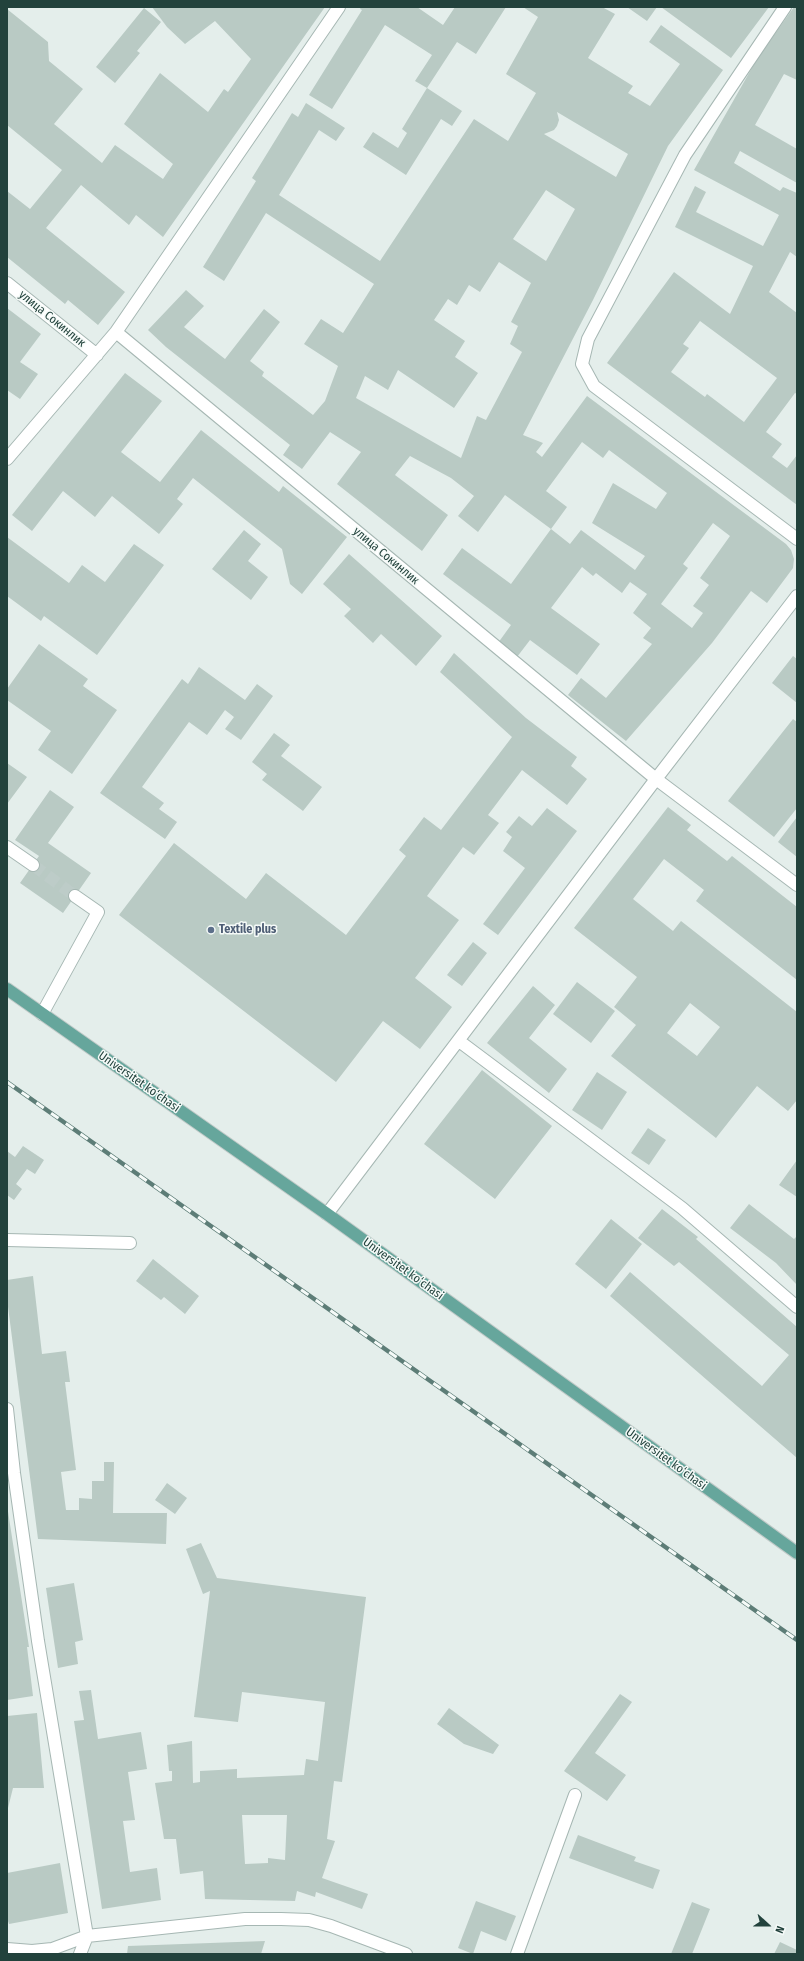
<!DOCTYPE html>
<html>
<head>
<meta charset="utf-8">
<style>
	body { margin:0 }
	#map { position:relative; width:804px; height:1961px; overflow:hidden; background:#e4eeeb; font-family:"Fira Sans Condensed",sans-serif }
	canvas { display:block }
	.frame { position:absolute; inset:0; border:8px solid #22423c; pointer-events:none }
	.north { position:absolute; left:748px; top:1905px; width:40px; height:40px; -webkit-text-stroke:3px #f5faf8; paint-order:stroke; rotate:111deg; font-size:11px; font-weight:700; line-height:16px; text-align:center; color:#22423c }
	.north::after { content:''; display:block; margin:auto; width:14px; height:18px; background:#22423c; clip-path:polygon(50% 0,100% 100%,50% 72%,0 100%) }
</style>
</head>
<body>
<div id="map">
<canvas width="804" height="1961"></canvas>
<div class="frame"></div>
<div class="north">N</div>
</div>
<script>
const c = document.querySelector('canvas').getContext('2d');
c.lineJoin = 'round';
function paint(path, color) { c.fillStyle = color; c.fill(path, 'evenodd'); }
const toPath = rows => new Path2D(rows.map(r => 'M' + r).join(''));
function strokePath(path, color, width, dash) { c.strokeStyle = color; c.lineWidth = width; c.lineCap = dash ? 'butt' : 'round'; c.setLineDash(dash || []); c.stroke(path); }
function write(font, color, halo, rows, align = 'center') {
  c.font = font + ' "Fira Sans Condensed",sans-serif'; c.lineWidth = 3; c.setLineDash([]); c.textBaseline = 'middle'; c.strokeStyle = halo; c.fillStyle = color; for (const [text, x, y, turn = 0] of rows) {
    c.save(); c.translate(x, y); c.rotate((+turn || 0) * Math.PI / 180); c.textAlign = isNaN(turn) ? turn : align; if (halo) c.strokeText(text, 0, 0); c.fillText(text, 0, 0); c.restore();
  }
}
paint(toPath([
	[152,7,325,7,163,237,136,215,129,225,81,185,46,228,125,292,98,325,68,300,65,304,7,257,7,191,30,209,62,170,7,125,7,9,48,42,49,61,83,89,54,124,102,163,115,145,163,179,173,164,124,124,160,73,208,112,224,89,228,92,251,59,215,21,185,44,167,27],
	[361,7,417,7,443,25,455,7,506,7,476,54,457,42,427,88,415,81,432,55,385,25,332,109,309,95,362,10,360,9],
	[523,7,602,7,615,14,588,58,633,86,628,93,650,106,680,64,649,42,661,25,723,70,668,146,593,300,523,435,543,443,536,452,542,457,587,396,786,544,791,550,794,559,793,568,767,603,751,591,712,643,626,741,568,695,581,678,606,698,652,644,643,638,651,628,633,613,647,594,630,582,622,593,596,573,593,576,582,567,551,608,600,644,577,675,530,640,517,657,498,643,511,625,443,574,462,548,511,584,551,529,570,544,581,530,635,570,645,556,592,523,613,483,656,509,667,493,609,450,603,458,582,442,546,491,567,507,551,529,505,495,478,532,458,516,474,496,451,478,410,456,395,475,448,515,422,551,337,484,361,452,330,432,302,469,283,455,290,445,166,347,148,330,186,290,204,306,184,327,225,359,264,309,280,322,250,361,264,372,262,376,313,415,325,401,338,366,304,344,321,319,343,333,374,284,266,213,224,281,203,267,256,181,252,178,292,113,298,117,306,103,345,128,336,141,319,130,279,195,380,261,474,119,508,141,536,93,506,74,538,17],
	[557,112,628,154,616,177,544,134,554,130,557,126,559,120],
	[546,190,575,209,546,261,513,239],
	[499,262,531,283,511,322,518,326,510,344,522,352,486,420,477,416,461,458,356,398,365,376,388,390,398,370,454,408,478,373,455,357,465,341,434,320,448,299,457,305,469,285,480,292],
	[713,523,730,536,700,578,709,585,693,606,703,613,692,628,661,604,688,568,683,564],
	[627,7,657,7,647,21],
	[661,7,769,7,731,58],
	[794,7,797,7,797,80,784,74,755,125,797,149,797,183,740,151,734,163,780,191,783,187,797,193,797,257,790,252,769,292,797,313,797,394,795,393,766,432,782,444,772,457,787,468,797,455,797,505,607,363,674,272,730,314,753,266,675,227,695,186,706,192,696,212,763,246,779,215,694,170,757,59],
	[700,321,777,378,744,422,707,394,705,397,671,372,689,348,683,344],
	[144,8,161,22,137,51,140,53,115,83,96,67],
	[427,88,462,111,452,126,441,119,406,175,363,147,373,132,398,148,407,133,402,129],
	[7,308,41,334,20,362,38,374,20,399,7,390],
	[125,373,162,401,121,452,160,482,201,430,279,492,283,486,347,537,302,594,290,584,282,549,193,478,177,499,183,504,159,534,112,496,95,517,63,491,32,531,12,515],
	[244,530,261,544,248,561,268,577,251,600,212,569],
	[7,537,69,583,82,565,105,582,134,544,164,565,97,655,44,616,41,621,7,596],
	[349,554,442,636,416,666,381,634,373,643,344,616,351,609,323,584],
	[39,644,88,679,83,686,117,710,72,774,38,750,51,731,7,700,7,689],
	[454,653,526,718,577,757,571,766,587,779,567,805,522,770,488,815,499,823,474,855,463,847,427,896,459,920,415,978,452,1007,420,1049,383,1021,336,1082,119,915,174,843,246,899,266,873,346,935,406,856,399,850,424,817,441,830,512,737,440,672],
	[793,656,797,659,797,703,772,683],
	[199,667,245,700,257,684,273,696,241,740,225,729,234,717,225,710,207,735,189,722,142,787,164,803,159,809,177,822,165,839,100,793,182,679,188,684],
	[793,719,797,722,797,808,774,837,728,801],
	[274,733,290,745,281,756,322,787,303,811,262,780,267,774,252,762],
	[7,763,27,777,7,804],
	[50,790,74,807,48,843,91,873,63,913,20,883,39,856,15,840],
	[668,807,691,825,687,830,727,861,732,856,797,907,797,980,696,901,704,890,664,859,633,899,673,931,681,921,797,1012,797,1100,788,1111,757,1086,716,1138,611,1056,636,1025,614,1007,637,977,574,928],
	[690,1003,720,1027,697,1056,667,1033],
	[547,808,577,831,498,935,483,924,525,868,503,851,512,837,506,832,519,816,532,826],
	[797,817,797,857,778,842],
	[473,942,487,953,462,986,447,975],
	[577,982,615,1011,591,1043,553,1014],
	[533,986,555,1005,529,1038,567,1069,549,1093,487,1043],
	[482,1070,552,1126,495,1199,424,1144],
	[597,1072,627,1092,602,1130,572,1110],
	[648,1128,666,1140,649,1165,631,1153],
	[23,1146,44,1160,35,1174,27,1169,16,1184,22,1189,14,1200,7,1195,7,1151,15,1157],
	[797,1160,797,1197,779,1185],
	[749,1204,794,1239,797,1236,797,1285,776,1263,730,1228],
	[662,1209,698,1237,696,1239,797,1327,797,1458,610,1296,630,1272,762,1386,789,1355,679,1262,674,1266,638,1238],
	[611,1219,642,1244,606,1289,575,1264],
	[153,1259,199,1296,185,1314,164,1297,161,1300,136,1281],
	[33,1276,42,1354,66,1351,70,1382,65,1382,76,1470,61,1472,66,1510,79,1510,79,1498,92,1499,92,1481,104,1481,104,1462,114,1462,113,1513,167,1513,166,1544,38,1539,7,1299,7,1280],
	[167,1483,187,1498,175,1514,155,1500],
	[7,1505,29,1647,27,1647,33,1696,7,1700],
	[201,1543,217,1578,366,1597,342,1782,334,1781,327,1839,335,1841,322,1878,368,1894,362,1909,316,1892,315,1897,297,1891,295,1901,205,1899,203,1871,180,1874,176,1839,164,1839,155,1783,172,1781,172,1771,169,1771,167,1745,192,1741,193,1783,200,1782,200,1771,237,1769,237,1778,304,1775,306,1759,318,1761,325,1702,242,1692,238,1722,194,1717,210,1591,203,1594,186,1549],
	[242,1815,287,1815,285,1860,268,1858,268,1863,245,1864],
	[74,1583,83,1640,75,1642,78,1664,58,1668,46,1588],
	[91,1690,98,1739,141,1732,147,1769,128,1772,135,1820,123,1821,130,1872,157,1868,161,1900,102,1909,74,1721,84,1720,79,1691],
	[620,1694,632,1702,595,1753,626,1775,607,1801,564,1771],
	[449,1708,499,1745,493,1754,464,1744,437,1724],
	[37,1713,44,1788,13,1788,7,1812,7,1716],
	[578,1835,636,1857,634,1861,660,1870,653,1889,569,1858],
	[60,1863,68,1913,9,1924,7,1918,7,1873],
	[476,1901,516,1916,506,1941,481,1931,473,1954,458,1948],
	[692,1902,710,1909,692,1954,671,1954],
	[265,1941,261,1954,127,1954,128,1946],
	[780,1942,797,1950,797,1954,774,1954]
]), '#b9cac4');
strokePath(toPath([
	[33,865,75,896]
]), '#bdccc8', 12, [12, 6]);
const minor = toPath([
	[785,7,685,155,588,339,582,364,594,386,797,539],
	[7,283,97,355],
	[116,332,656,779,797,885],
	[7,459,116,332,339,7],
	[7,847,33,865],
	[42,1014,98,912,75,896],
	[459,1041,682,1208,797,1307],
	[327,1214,656,779,797,596],
	[7,1240,130,1243],
	[7,1409,14,1473,38,1641,87,1936,80,1954],
	[7,1949,32,1951,52,1949,87,1936,245,1919,281,1919,309,1920,331,1926,406,1954],
	[517,1954,575,1795]
]);
const major = toPath([
	[7,989,327,1214,797,1553]
]);
strokePath(minor, '#a6b7b3', 14);
strokePath(major, '#c1cac8', 14);
strokePath(minor, '#fff', 12);
strokePath(major, '#66a69c', 12);
const rail = toPath([
	[7,1082,797,1640]
]);
strokePath(rail, '#5d7d77', 4.5);
strokePath(rail, '#f5faf8', 3, [9]);
for (const [x, y, r, color] of [
	[211,930,4,"#5c6f8a"]
]) { const dot = new Path2D(); dot.arc(x, y, r, 0, 2 * Math.PI); c.fillStyle = color; c.fill(dot); strokePath(dot, '#f5faf8', 1.5); }
write('12px', '#22423c', '#f5faf8', [
	["улица Сокинлик",52,319,39],
	["улица Сокинлик",386,556,40],
	["Universitet kо‘chasi",139,1082,35],
	["Universitet kо‘chasi",403,1269,36],
	["Universitet kо‘chasi",666,1459,36]
]);
write('bold 12px', '#4e5e75', '#f5faf8', [
	["Textile plus",219,930]
], 'left');
</script>
</body>
</html>
